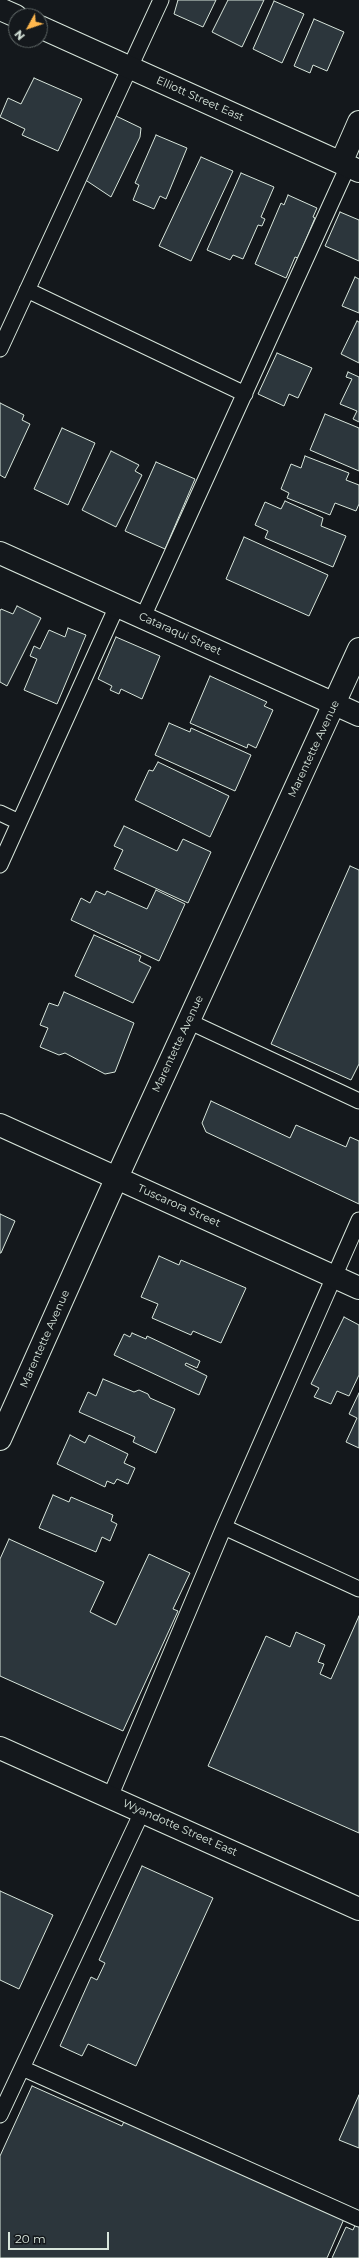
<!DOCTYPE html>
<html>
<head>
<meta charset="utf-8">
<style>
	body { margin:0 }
	#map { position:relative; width:359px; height:2258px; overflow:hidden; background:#14181c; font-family:Montserrat,sans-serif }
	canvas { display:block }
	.north { position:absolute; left:8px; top:8px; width:40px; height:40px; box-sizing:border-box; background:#14181c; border:1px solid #626a69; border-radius:50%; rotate:230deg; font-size:11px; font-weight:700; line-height:16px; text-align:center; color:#d8e6dc }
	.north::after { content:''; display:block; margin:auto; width:14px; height:18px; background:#ffb74d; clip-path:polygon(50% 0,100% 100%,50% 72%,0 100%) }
	.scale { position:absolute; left:8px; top:2232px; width:101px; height:18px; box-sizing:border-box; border:2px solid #d8e6dc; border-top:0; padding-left:5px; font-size:12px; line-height:14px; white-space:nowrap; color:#d8e6dc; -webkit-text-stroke:3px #14181c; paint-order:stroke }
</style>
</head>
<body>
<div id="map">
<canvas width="359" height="2258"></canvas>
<div class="north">N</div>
<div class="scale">20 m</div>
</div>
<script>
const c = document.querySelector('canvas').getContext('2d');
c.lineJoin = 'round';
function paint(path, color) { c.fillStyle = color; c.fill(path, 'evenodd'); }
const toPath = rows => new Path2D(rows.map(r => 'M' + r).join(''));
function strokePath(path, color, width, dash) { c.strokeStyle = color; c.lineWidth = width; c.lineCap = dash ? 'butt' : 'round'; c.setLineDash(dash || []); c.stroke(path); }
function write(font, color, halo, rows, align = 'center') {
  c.font = font + ' Montserrat,sans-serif'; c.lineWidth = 3; c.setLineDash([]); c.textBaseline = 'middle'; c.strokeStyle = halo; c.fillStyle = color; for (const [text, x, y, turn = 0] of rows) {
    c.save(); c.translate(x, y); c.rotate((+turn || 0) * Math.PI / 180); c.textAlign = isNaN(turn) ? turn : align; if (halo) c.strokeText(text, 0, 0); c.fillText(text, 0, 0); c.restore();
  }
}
const building = toPath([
	[178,0,216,0,203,27,174,14,178,0],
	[228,0,264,0,242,47,212,32,228,0],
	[274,1,304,14,282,63,253,49,274,1],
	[314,19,344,32,327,71,313,65,310,73,294,66,314,19],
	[34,78,82,99,58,151,22,135,25,129,0,117,8,98,21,104,34,78],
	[114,115,141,128,140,137,111,197,81,177,114,115],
	[156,135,187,148,166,199,160,196,154,209,133,200,139,185,135,183,156,135],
	[201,157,233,171,191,261,159,246,201,157],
	[241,173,274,187,261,217,265,219,262,226,258,225,243,259,233,255,230,260,207,250,241,173],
	[288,195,317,208,313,217,315,218,298,258,295,257,286,278,255,264,281,203,284,205,288,195],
	[340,212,359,220,359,261,325,246,340,212],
	[355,277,359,279,359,313,342,306,355,277],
	[357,321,359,322,359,363,341,354,357,321],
	[277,353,312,368,298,398,289,394,284,406,258,394,277,353],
	[348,372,359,377,359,422,353,419,357,411,340,404,352,379,346,377,348,372],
	[0,403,24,415,22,420,30,424,5,478,0,475,0,403],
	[325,414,359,428,359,471,310,450,325,414],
	[62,428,95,443,68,505,34,489,62,428],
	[111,451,139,465,135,471,142,475,116,527,82,510,111,451],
	[305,456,349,473,346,480,359,485,359,504,356,511,335,503,330,515,287,498,289,493,281,489,291,464,301,468,305,456],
	[156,462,195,479,165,549,125,531,156,462],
	[285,501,323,518,321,526,346,536,333,567,265,538,268,531,255,525,265,502,281,509,285,501],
	[244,537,328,575,309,616,226,579,244,537],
	[17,606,41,618,7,686,0,682,0,611,1,609,13,614,17,606],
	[68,628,86,635,57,704,24,690,37,659,30,656,34,646,40,649,49,630,65,637,68,628],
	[116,637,160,656,142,699,121,689,119,694,110,690,112,686,98,679,116,637],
	[210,676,267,702,264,706,273,710,256,748,248,744,247,748,190,723,210,676],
	[169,723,190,732,191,728,251,755,235,791,155,755,169,723],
	[158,762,229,796,210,837,135,800,149,770,153,771,158,762],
	[124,826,177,851,183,839,211,852,188,903,114,869,123,850,114,846,124,826],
	[350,866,359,870,359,1064,351,1080,271,1044,350,866],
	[156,890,185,904,159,961,71,920,81,898,90,903,96,891,105,895,107,891,147,909,156,890],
	[94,935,141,956,139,961,151,967,133,1003,75,976,94,935],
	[64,992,134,1023,115,1072,105,1074,65,1053,59,1055,40,1047,48,1028,40,1025,49,1003,58,1006,64,992],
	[211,1101,290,1138,296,1125,346,1147,350,1137,359,1141,359,1204,206,1132,202,1123,211,1101],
	[0,1214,15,1221,1,1253,0,1253,0,1214],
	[159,1256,179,1265,181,1260,246,1288,221,1343,193,1331,191,1335,152,1318,158,1304,141,1297,159,1256],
	[344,1317,359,1325,359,1375,349,1396,337,1391,331,1404,314,1397,319,1388,311,1384,344,1317],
	[132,1333,146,1339,147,1336,200,1361,197,1368,186,1363,185,1365,207,1376,199,1395,114,1355,124,1334,130,1337,132,1333],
	[103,1379,134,1392,139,1390,148,1394,150,1398,175,1409,156,1453,133,1442,135,1437,79,1412,88,1392,96,1396,103,1379],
	[359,1393,359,1448,346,1442,357,1418,349,1414,359,1393],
	[70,1435,85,1443,89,1435,128,1454,124,1463,135,1468,128,1484,117,1479,114,1484,107,1481,105,1487,57,1464,70,1435],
	[53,1495,69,1502,71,1497,113,1515,111,1521,117,1524,110,1541,102,1537,96,1552,39,1528,53,1495],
	[9,1539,104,1582,90,1612,116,1625,149,1554,190,1573,173,1609,178,1611,123,1731,0,1676,0,1559,9,1539],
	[359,1616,359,1833,208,1766,266,1636,290,1647,296,1632,325,1645,318,1662,324,1664,320,1674,331,1679,359,1616],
	[142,1866,213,1898,136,2066,88,2044,82,2056,60,2046,91,1977,97,1980,105,1963,99,1960,142,1866],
	[0,1891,53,1915,19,1989,0,1980,0,1891],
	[32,2086,122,2126,125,2119,344,2219,327,2258,0,2258,0,2156,32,2086],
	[359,2095,359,2148,339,2140,359,2095],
	[356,2223,359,2224,359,2258,332,2258,346,2227,353,2230,356,2223]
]);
paint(building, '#2c363c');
strokePath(building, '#d8e6dc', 1);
const service = toPath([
	[27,290,245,394],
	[0,349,161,0],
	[143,617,348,166],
	[0,813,19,822],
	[0,865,117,606],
	[188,1021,359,1101],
	[224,1527,359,1589],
	[110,1797,224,1527,359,1220],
	[22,2068,359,2219],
	[0,2115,142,1812]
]);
const minor = toPath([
	[0,9,16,16],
	[40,27,359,171],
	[341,163,359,122],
	[0,553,359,715],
	[0,1125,359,1288],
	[0,1439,108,1197,359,649]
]);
const secondary = toPath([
	[0,1748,359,1909]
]);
strokePath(service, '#d8e6dc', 17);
strokePath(minor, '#d8e6dc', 24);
strokePath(secondary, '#d8e6dc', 24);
strokePath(service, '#14181c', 15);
strokePath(minor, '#14181c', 22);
strokePath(secondary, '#14181c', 22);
write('11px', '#d8e6dc', '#14181c', [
	["Elliott Street East",200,99,24],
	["Cataraqui Street",180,634,24],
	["Marentette Avenue",314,749,-65],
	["Marentette Avenue",178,1044,-65],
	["Tuscarora Street",179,1206,24],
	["Marentette Avenue",45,1339,-66],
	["Wyandotte Street East",180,1828,24]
]);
</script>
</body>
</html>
